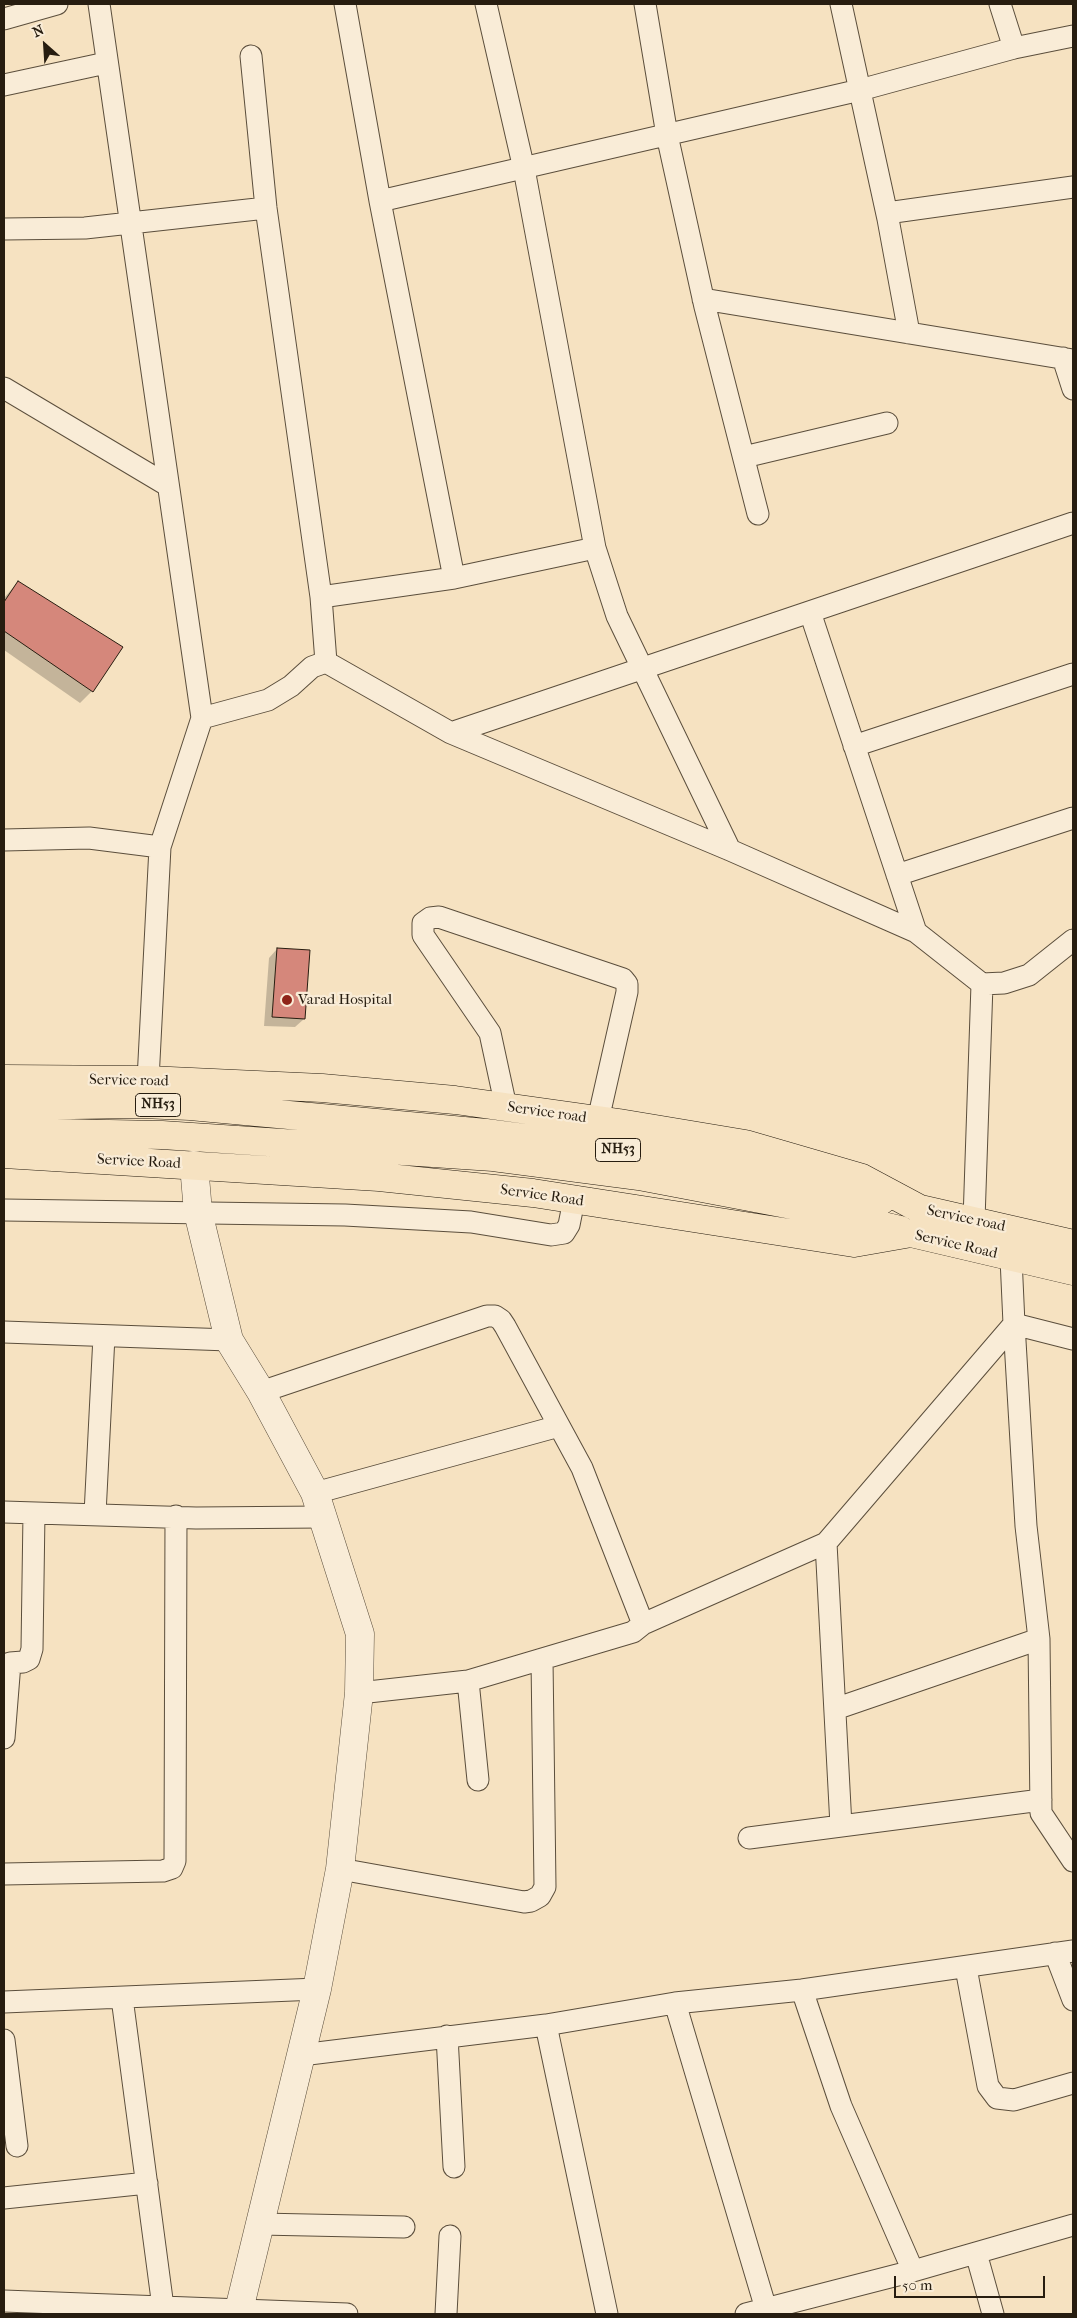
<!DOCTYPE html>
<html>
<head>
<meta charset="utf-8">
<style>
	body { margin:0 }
	#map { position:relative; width:1077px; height:2318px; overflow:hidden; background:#f6e2c1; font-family:"IM FELL French Canon",serif }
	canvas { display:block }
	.frame { position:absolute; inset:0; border:5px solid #271d10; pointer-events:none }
	.north { position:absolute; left:20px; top:20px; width:50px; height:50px; -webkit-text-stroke:4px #f9ecd7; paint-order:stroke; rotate:334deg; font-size:14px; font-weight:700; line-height:20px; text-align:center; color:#271d10 }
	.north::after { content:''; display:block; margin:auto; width:18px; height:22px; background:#271d10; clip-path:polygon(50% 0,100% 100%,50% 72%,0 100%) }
	.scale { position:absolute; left:894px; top:2276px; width:151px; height:22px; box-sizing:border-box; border:2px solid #271d10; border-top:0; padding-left:6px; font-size:15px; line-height:18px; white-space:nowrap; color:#271d10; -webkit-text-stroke:4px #f9ecd7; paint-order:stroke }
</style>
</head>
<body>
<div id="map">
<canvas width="1077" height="2318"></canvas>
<div class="frame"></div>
<div class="north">N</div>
<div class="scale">50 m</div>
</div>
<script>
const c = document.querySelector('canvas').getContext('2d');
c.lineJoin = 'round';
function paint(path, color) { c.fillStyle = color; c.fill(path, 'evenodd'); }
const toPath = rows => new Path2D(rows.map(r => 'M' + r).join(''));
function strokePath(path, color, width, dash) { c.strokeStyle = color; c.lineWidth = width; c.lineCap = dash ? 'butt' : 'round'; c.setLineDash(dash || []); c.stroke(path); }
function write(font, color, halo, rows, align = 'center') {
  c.font = font + ' "IM FELL French Canon",serif'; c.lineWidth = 4.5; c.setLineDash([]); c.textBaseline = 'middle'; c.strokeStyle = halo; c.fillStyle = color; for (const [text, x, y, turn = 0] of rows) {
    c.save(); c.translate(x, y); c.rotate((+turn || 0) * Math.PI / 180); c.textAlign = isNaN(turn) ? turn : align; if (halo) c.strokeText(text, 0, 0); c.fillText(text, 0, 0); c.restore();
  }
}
paint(toPath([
	[18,582,92,691,80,703,4,650,4,598],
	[277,949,304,1019,295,1027,264,1026,269,958]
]), '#0003');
const building = toPath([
	[18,581,123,647,93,692,4,631,4,602,18,581],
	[277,948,310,950,305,1019,272,1017,277,948]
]);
paint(building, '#d5877b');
strokePath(building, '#271d10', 1);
const minor = toPath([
	[99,4,202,718,160,847,148,1080],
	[345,4,380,201],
	[486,4,524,169,595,548,617,616,730,850],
	[645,4,667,135,705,307,758,514],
	[841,4,888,219,909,333],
	[1000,4,1014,48],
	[4,19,57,4],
	[251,56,266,208,321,597,326,662],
	[4,85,106,63],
	[887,213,1073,187],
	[4,229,85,228,266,208],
	[703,299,1073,360],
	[1063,358,1073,389],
	[4,388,167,485],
	[744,457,887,423],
	[454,578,380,201,860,90,1014,48,1073,36],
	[321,597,454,578,595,548],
	[810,612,916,932],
	[326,662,451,733,730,850,916,932,982,984,1004,983,1029,975,1073,940],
	[202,718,268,700,291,686,312,667,326,662],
	[451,733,1073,523],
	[854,746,1073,674],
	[4,840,89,838,160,847],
	[897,875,1073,818],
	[506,1107,490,1033,423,935,423,923,430,918,439,917,623,979,627,984,627,992,598,1120],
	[4,1210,345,1215,471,1222,551,1235,564,1233,569,1225,574,1200],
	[974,1220,982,984],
	[1011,1258,1014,1324,1073,1339],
	[1014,1324,1026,1526,1039,1639,1041,1813,1073,1861],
	[4,1332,229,1340],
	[261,1392,487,1316,495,1316,501,1320,505,1326,582,1468,643,1624,826,1543],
	[315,1493,559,1426],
	[4,1512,196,1518,323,1517],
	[95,1514,104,1336],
	[468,1681,478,1780],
	[359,1693,468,1681,633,1632,643,1624],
	[835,1709,1039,1639],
	[4,1738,10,1663,23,1662,29,1659,32,1649,34,1513],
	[841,1826,826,1543,1014,1324],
	[749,1838,1041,1800],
	[340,1869,524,1902,531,1901,540,1896,545,1887,542,1659],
	[4,1874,163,1871,172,1868,175,1861,176,1516],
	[1055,1953,1073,2000],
	[966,1968,988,2086,997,2098,1014,2100,1073,2083],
	[802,1990,841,2106,913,2271],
	[122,1998,163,2307],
	[4,2002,317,1989],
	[675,2003,766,2309],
	[546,2025,607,2314],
	[447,2036,454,2167],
	[4,2040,17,2146],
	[301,2055,546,2025,675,2003,802,1990,1073,1951],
	[4,2198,147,2183],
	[260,2224,404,2227],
	[976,2253,993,2314],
	[4,2301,347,2314],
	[446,2314,450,2236],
	[746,2314,913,2271,1073,2225]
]);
const tertiary = toPath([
	[194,1165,198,1212,229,1340,261,1392,315,1493,360,1634,359,1693,340,1869,317,1989,238,2314]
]);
const trunk = toPath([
	[4,1079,148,1080,322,1088,455,1100,619,1123,745,1144,862,1178,920,1209,1073,1244],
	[4,1106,141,1104,190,1106,486,1133,677,1158,882,1200],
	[4,1132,162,1135,493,1157,639,1176,797,1206,900,1230],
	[4,1154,379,1177,533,1193,854,1243,911,1233,1073,1271]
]);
strokePath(minor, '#5b4e3c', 23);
strokePath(tertiary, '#5b4e3c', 29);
strokePath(trunk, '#271d10', 29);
strokePath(minor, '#f9ecd7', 21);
strokePath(tertiary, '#f9ecd7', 28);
strokePath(trunk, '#f6e2c1', 28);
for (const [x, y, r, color] of [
	[287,1000,6,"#8f2418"]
]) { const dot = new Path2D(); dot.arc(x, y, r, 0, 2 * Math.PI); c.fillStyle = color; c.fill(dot); strokePath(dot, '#f9ecd7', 2); }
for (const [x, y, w] of [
	[158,1105,45],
	[618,1150,45]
]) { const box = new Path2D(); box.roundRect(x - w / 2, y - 11.5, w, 23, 4); c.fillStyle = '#f9ecd7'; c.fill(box); strokePath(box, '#271d10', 1); }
write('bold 14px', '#271d10', null, [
	["NH53",158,1105],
	["NH53",618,1150]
]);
write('15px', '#271d10', '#f9ecd7', [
	["Varad Hospital",298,1000]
], 'left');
write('15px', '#271d10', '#f9ecd7', [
	["Service road",129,1081,1],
	["Service road",547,1113,8],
	["Service Road",139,1162,3],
	["Service Road",542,1196,8],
	["Service road",966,1219,12],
	["Service Road",956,1245,13]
]);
</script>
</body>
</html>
